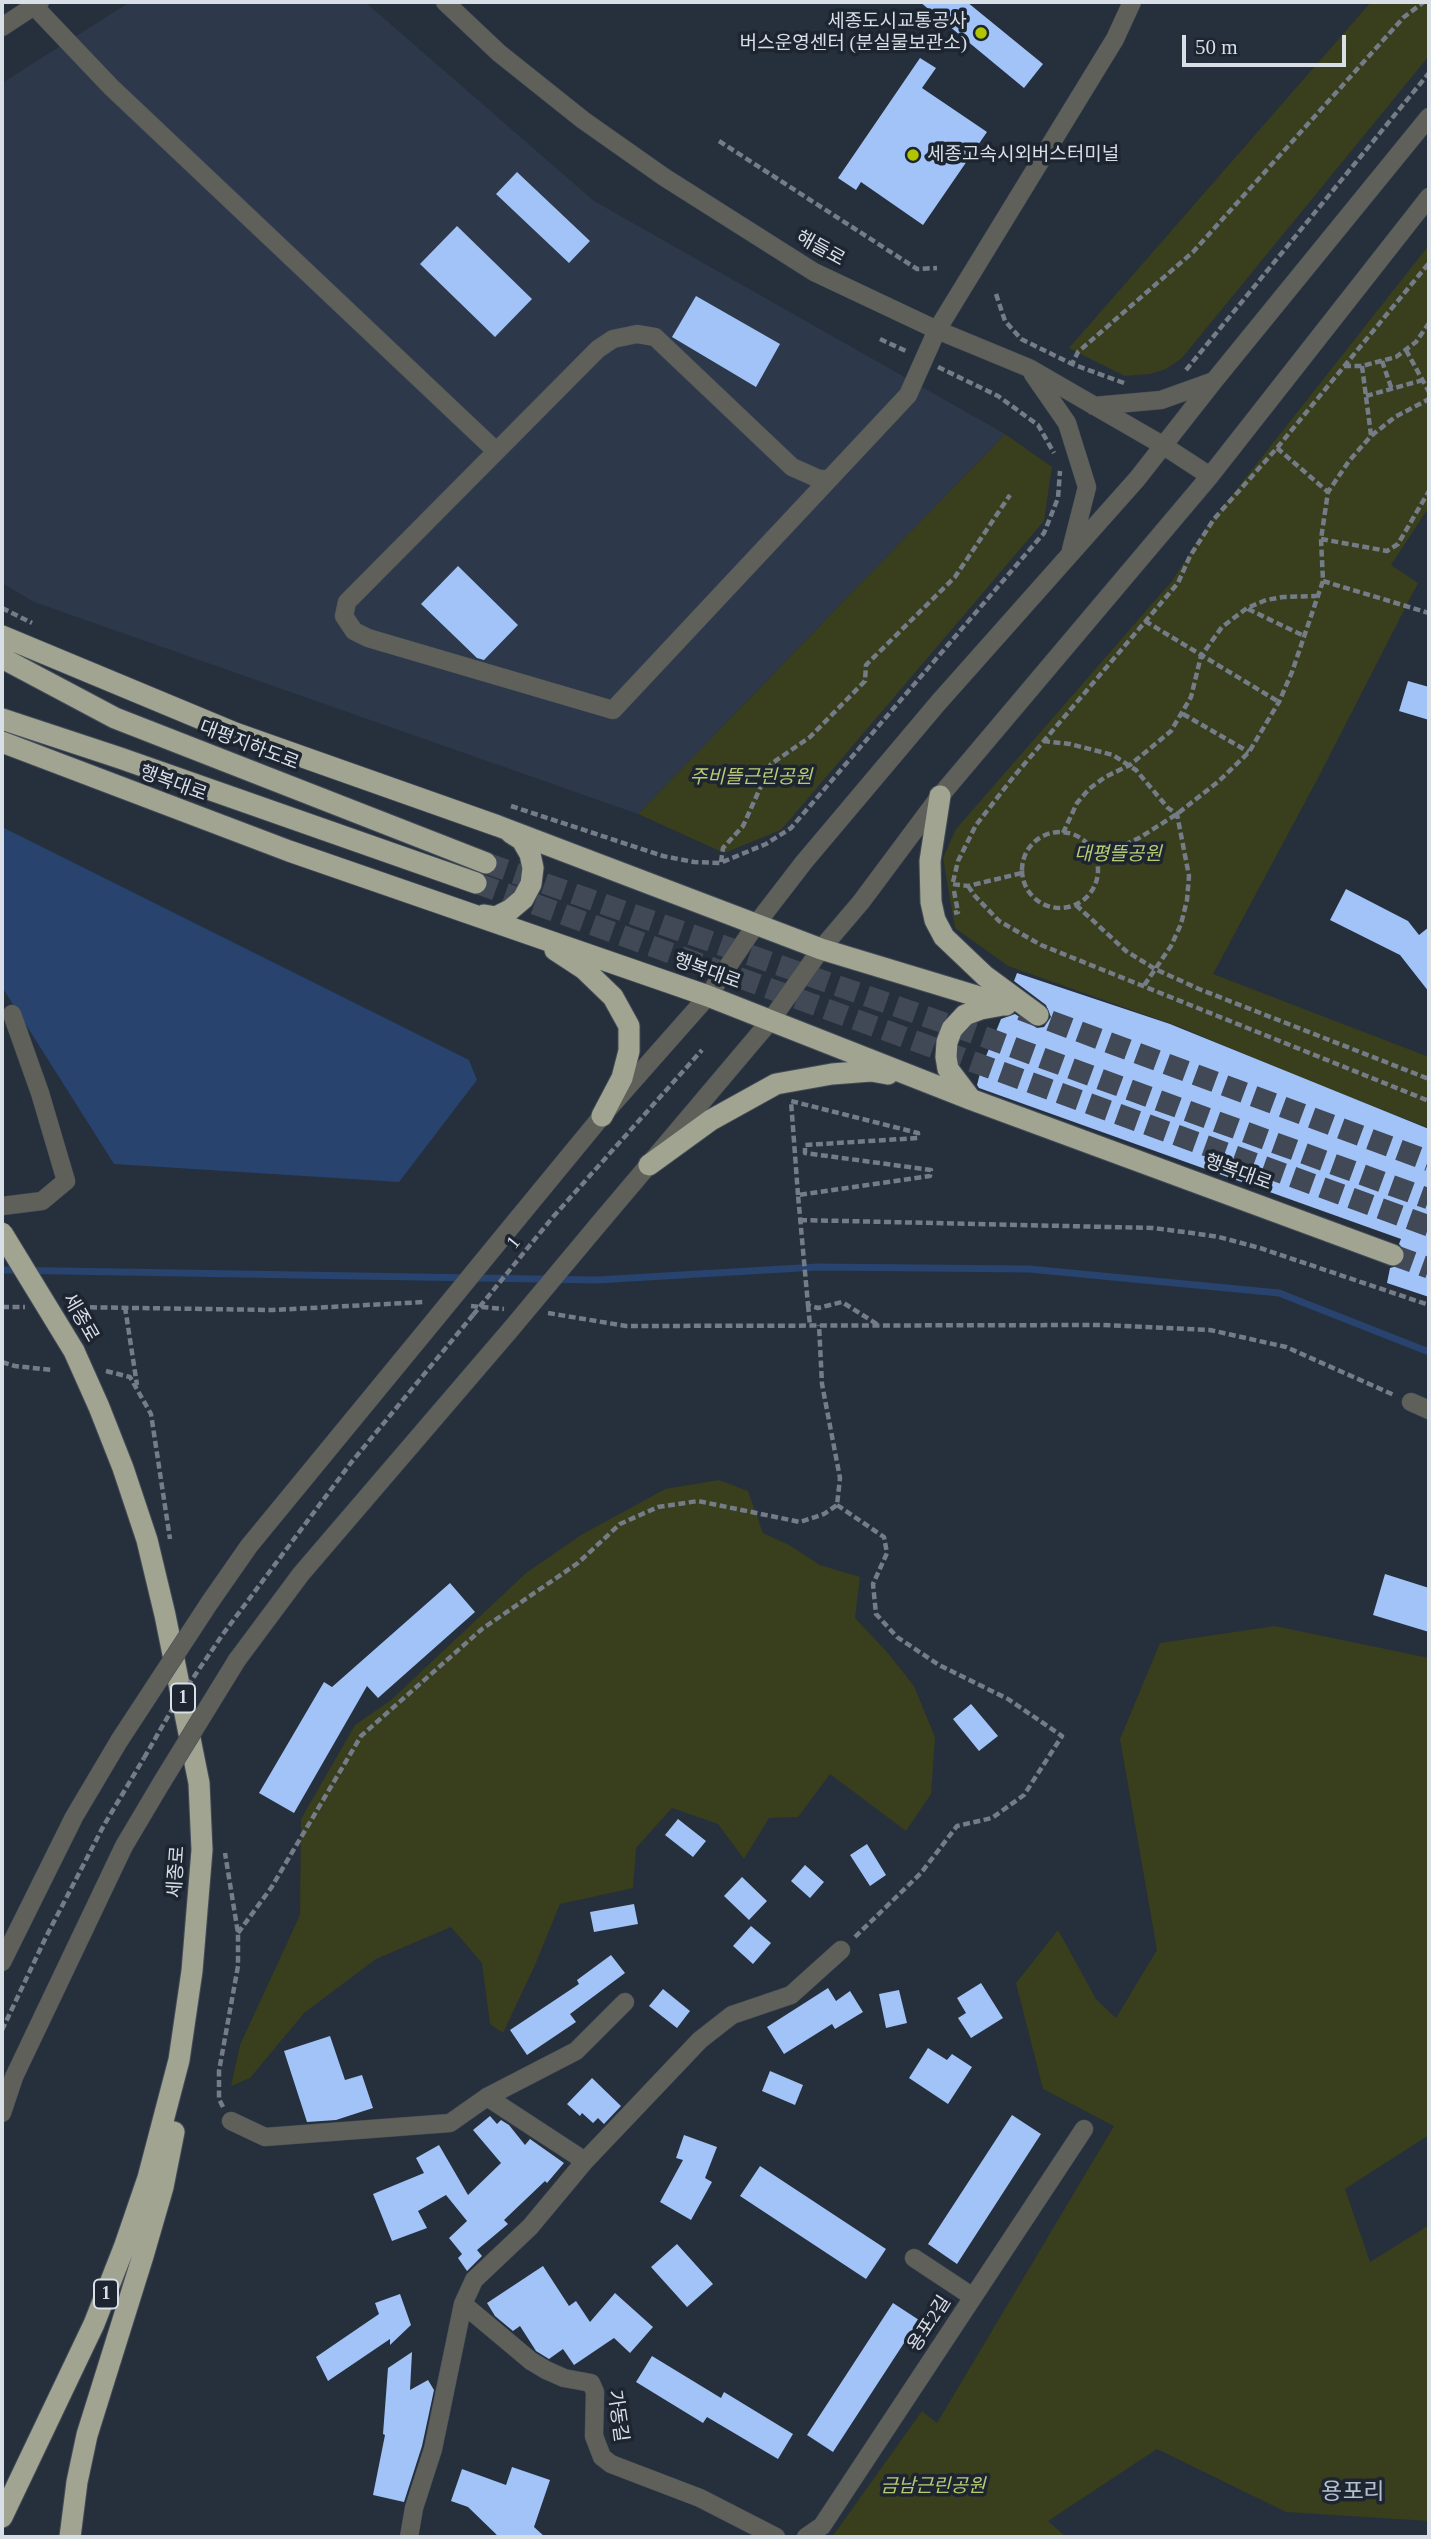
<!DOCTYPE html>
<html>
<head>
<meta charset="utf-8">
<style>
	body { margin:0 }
	#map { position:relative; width:1431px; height:2539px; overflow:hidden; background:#262f3c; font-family:"Times New Roman",serif }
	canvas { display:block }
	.frame { position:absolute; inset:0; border:4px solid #d9dfe7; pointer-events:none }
	.scale { position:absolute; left:1182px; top:35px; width:164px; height:32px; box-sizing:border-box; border:4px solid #d9dfe7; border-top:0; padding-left:9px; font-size:21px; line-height:24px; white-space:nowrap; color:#d9dfe7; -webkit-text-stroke:5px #1d2531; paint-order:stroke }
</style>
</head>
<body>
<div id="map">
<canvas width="1431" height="2539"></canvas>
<div class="frame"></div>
<div class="scale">50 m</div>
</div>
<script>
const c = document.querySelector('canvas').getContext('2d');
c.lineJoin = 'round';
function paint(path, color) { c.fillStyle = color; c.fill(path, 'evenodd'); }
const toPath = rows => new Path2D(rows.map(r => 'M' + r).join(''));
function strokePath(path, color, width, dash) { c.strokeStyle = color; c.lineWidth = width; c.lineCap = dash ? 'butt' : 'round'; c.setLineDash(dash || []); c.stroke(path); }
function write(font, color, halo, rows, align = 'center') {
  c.font = font + ' "Times New Roman","Noto Sans KR",serif'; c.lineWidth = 7; c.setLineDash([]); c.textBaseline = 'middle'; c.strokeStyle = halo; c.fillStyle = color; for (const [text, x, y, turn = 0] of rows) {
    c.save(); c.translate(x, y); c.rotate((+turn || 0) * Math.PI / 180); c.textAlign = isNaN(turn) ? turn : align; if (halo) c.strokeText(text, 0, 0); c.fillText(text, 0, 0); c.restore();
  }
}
paint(toPath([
	[130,2,365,2,594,201,1005,434,638,814,34,602,2,583,2,83]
]), '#2d384a');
paint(toPath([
	[1371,2,1429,2,1429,56,1182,358,1166,369,1150,374,1125,376,1069,348],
	[1429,245,1429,507,1391,565,1418,583,1318,778,1213,974,1429,1057,1429,1128,1305,1080,1185,1029,1008,966,955,928,943,858,956,829,1172,581,1206,528],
	[1005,434,1052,467,1044,521,781,830,724,853,638,814],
	[719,1480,748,1491,763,1533,789,1545,820,1565,860,1577,855,1618,887,1652,914,1686,935,1737,931,1794,906,1831,830,1774,798,1817,769,1818,744,1859,718,1824,672,1808,636,1848,633,1888,560,1904,535,1965,503,2033,490,2024,482,1963,451,1927,376,1959,304,2013,250,2078,231,2086,240,2045,300,1915,301,1819,355,1725,391,1700,526,1573,581,1535,665,1489],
	[1275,1626,1429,1658,1429,2135,1345,2189,1370,2262,1429,2225,1429,2521,1286,2512,1157,2449,1048,2521,1066,2537,832,2537,922,2411,937,2423,1114,2126,1043,2089,1016,1983,1058,1930,1096,1999,1116,2018,1157,1950,1120,1739,1160,1643]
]), '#393e1c');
paint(toPath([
	[2,827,469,1060,477,1080,399,1182,114,1164,2,987]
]), '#27436e');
strokePath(toPath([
	[2,1270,597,1280,817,1267,1029,1269,1279,1293,1429,1352]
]), '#27436e', 7);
paint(toPath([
	[920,2,967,2,1043,64,1024,88],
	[920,58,936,68,922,88,987,132,923,225,861,182,856,190,838,178],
	[517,172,590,241,569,263,496,194],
	[457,226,532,299,495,337,420,264],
	[696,296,780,344,756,387,672,337],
	[458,566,518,625,484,660,477,658,421,604],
	[1408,681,1429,687,1429,720,1399,711],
	[1346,889,1408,921,1419,935,1429,927,1429,992,1400,955,1330,920],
	[1017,973,1170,1024,1429,1129,1429,1297,1387,1283,1390,1268,1401,1265,1405,1259,1406,1252,1399,1244,1401,1239,979,1088,977,1085,982,1066,1001,1019,1015,1014,1037,1028,1044,1027,1051,1017,1046,1005,1014,981],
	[1385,1574,1429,1588,1429,1632,1373,1615],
	[450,1583,475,1612,378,1698,367,1686,294,1813,259,1793,324,1682,332,1687],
	[971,1704,998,1736,979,1751,953,1719],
	[678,1819,706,1841,693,1857,665,1835],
	[867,1844,886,1875,870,1886,850,1855],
	[805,1865,824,1882,810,1898,791,1881],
	[742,1877,767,1901,749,1920,724,1896],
	[634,1904,638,1924,594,1932,590,1912],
	[751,1926,771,1943,753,1964,733,1946],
	[611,1955,625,1973,570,2014,576,2022,527,2055,510,2030,579,1984,577,1980],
	[981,1983,1003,2018,971,2038,958,2018,966,2013,957,1998],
	[828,1988,836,2001,850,1991,863,2012,835,2029,832,2024,784,2054,767,2027],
	[663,1989,690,2011,677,2028,649,2006],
	[899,1990,907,2023,886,2028,879,1994],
	[330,2036,345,2080,362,2075,373,2108,336,2120,307,2122,284,2051],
	[928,2048,947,2060,952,2054,972,2067,948,2104,909,2078],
	[770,2071,803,2085,795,2105,762,2091],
	[592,2078,621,2106,604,2124,598,2118,593,2123,582,2113,580,2116,567,2104],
	[1012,2115,1041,2134,957,2264,928,2244],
	[490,2116,497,2124,501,2120,509,2125,525,2145,530,2139,564,2163,547,2183,545,2181,504,2220,508,2224,477,2250,482,2256,467,2271,458,2258,462,2254,449,2238,467,2221,446,2195,418,2211,427,2228,392,2241,373,2194,424,2173,416,2158,439,2145,468,2195,501,2163,473,2130],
	[684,2135,717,2147,705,2178,712,2182,691,2220,660,2202,683,2160,676,2158],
	[760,2166,886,2249,866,2279,740,2196],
	[677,2244,713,2284,687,2307,651,2267],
	[543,2266,569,2306,576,2301,590,2322,615,2293,653,2327,630,2353,614,2338,574,2365,563,2349,549,2359,536,2351,520,2326,513,2331,495,2316,487,2303],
	[400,2294,411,2325,390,2345,390,2339,328,2381,316,2357,379,2314,375,2303],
	[893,2303,919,2320,833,2452,807,2435],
	[412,2352,410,2390,428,2380,434,2390,422,2446,404,2502,373,2495,385,2435,383,2434,388,2368],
	[652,2356,721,2398,724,2392,793,2434,778,2459,707,2417,703,2423,636,2382],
	[512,2467,550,2480,534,2527,545,2537,499,2537,468,2507,451,2501,462,2469,506,2485]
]), '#a1c3f7');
strokePath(toPath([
	[486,863,993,1040,1429,1199],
	[476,883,1429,1226],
	[1021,1010,1429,1161],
	[1393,1255,1429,1268]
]), '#414956', 21, [21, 10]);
const minor = toPath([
	[445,2,499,53,583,120,664,177,814,272,937,330,1029,368,1164,446,1210,476],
	[34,6,111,87,496,451],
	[2,27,40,2],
	[1033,374,1067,423,1087,487,1071,550],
	[1094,406,1161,400,1214,381],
	[829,479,819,479,792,467,655,337,637,334,613,339,598,349,347,602,344,616,354,631,368,638,613,710,908,395,937,330,1115,39,1132,2],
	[2,1206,42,1201,66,1181,40,1093,12,1014],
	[519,1217,602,1116,708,996,757,923,804,862,938,703,1137,479,1214,381,1429,117],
	[597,1226,771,1020,821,949,861,902,940,796,1210,476,1429,197],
	[1411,1402,1429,1410],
	[210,1602,249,1546,442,1311],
	[237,1660,301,1574,511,1329],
	[2,1962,74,1817,119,1741],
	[487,2097,585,2161],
	[2,2113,14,2077,124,1846,162,1782],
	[231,2121,265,2137,450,2123,487,2097,576,2051,625,2002],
	[914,2258,973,2297],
	[463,2304,531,2361,546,2370,564,2378,591,2383,595,2392,594,2436,602,2457,611,2464,700,2498,776,2537],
	[409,2537,414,2508,433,2449,463,2304,474,2280,530,2227,585,2161,700,2040,732,2015,791,1995,841,1950],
	[806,2537,822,2526,1084,2129]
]);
const highway = toPath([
	[2,636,235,733,498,826,821,949,1006,1005],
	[2,658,115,718,486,863],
	[2,719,120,758,476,883],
	[2,742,289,851,708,996,970,1099,1393,1255],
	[940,796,930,861,931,902,935,920,944,937,985,976,1038,1015],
	[484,915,496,917,510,910,523,899,531,884,533,868,530,854,522,840,511,833],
	[555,950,584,969,613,997,629,1026,629,1051,622,1078,602,1116],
	[970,1098,948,1069,946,1057,947,1042,952,1029,965,1015,981,1009,1003,1005],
	[649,1165,711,1120,776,1084,832,1074,871,1071,888,1074],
	[2,2517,94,2324,125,2245,148,2178,179,2060,192,1971,202,1850,199,1783,165,1615,147,1540,123,1468,99,1407,74,1351],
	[70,2537,77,2482,87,2435,143,2256,163,2187,174,2132]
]);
strokePath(minor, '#434b57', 19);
strokePath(highway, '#434b57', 23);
strokePath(toPath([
	[719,141,917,269,937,268],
	[996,294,1005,321,1021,339,1072,364],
	[880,339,908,352],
	[1406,350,1429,392],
	[1382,361,1392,390],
	[1344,366,1362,366,1396,357,1416,342,1429,323],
	[1362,366,1371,435],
	[938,367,998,396,1038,425,1054,453],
	[1186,370,1429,73],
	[1124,383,1072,364,1078,352,1193,252,1404,17,1424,2],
	[1366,396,1423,380],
	[1277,448,1328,492],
	[1321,539,1387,551,1398,544,1429,491],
	[1323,581,1429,613],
	[2,608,32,623],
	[1248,609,1304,636],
	[1145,621,1279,702],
	[1183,714,1249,752],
	[1043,741,1070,744,1113,755,1136,770,1168,808,1177,814,1189,876,1187,900,1181,924,1171,946,1143,987],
	[511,806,663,856,694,862,720,863,766,844,791,828,1044,533,1058,498,1060,471],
	'1022 870a38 38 0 1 1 76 0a38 38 0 1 1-76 0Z',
	[1063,833,1077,803,1089,789,1105,777,1130,765,1171,731,1191,697,1201,656,1222,627,1247,608,1266,600,1283,597,1316,596],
	[1096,858,1139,838,1177,814,1219,781,1249,752,1279,702,1292,672,1323,581,1321,539,1328,492,1349,461,1371,436,1395,417,1429,399],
	[721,862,723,848,743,826,771,764,810,737,865,681,866,665,955,577,1010,495],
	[953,882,958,861,976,825,1015,775,1178,583,1190,556,1214,519,1277,448,1429,263],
	[953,884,968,886,1022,873],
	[968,886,975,896,999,921,1041,945,1429,1101],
	[954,891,958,912,954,913],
	[1076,905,1126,951,1155,969,1199,989,1429,1079],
	[798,1195,791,1101,918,1133,918,1138,805,1145,805,1153,931,1170,930,1176,798,1195,808,1305,818,1308,842,1302,880,1326],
	[553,1217,702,1050],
	[800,1220,1153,1228,1192,1233,1219,1237,1260,1248,1429,1305],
	[808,1305,810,1325],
	[471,1306,504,1309],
	[2,1307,25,1307],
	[69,1307,273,1310,424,1302],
	[125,1307,137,1385],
	[548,1313,626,1326,1103,1325,1210,1330,1286,1347,1394,1395],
	[2,1362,15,1366,52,1370],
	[106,1371,130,1377,151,1414,170,1539],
	[837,1505,884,1537,887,1553,873,1584,876,1614,897,1637,939,1665,1008,1699,1062,1736,1024,1795,992,1818,957,1826,921,1873,855,1937],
	[223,1634,350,1464,473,1315],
	[238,1933,271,1888,361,1736,482,1629,578,1563,620,1524,658,1507,698,1501,800,1522,824,1514,837,1505,840,1478,822,1384,819,1325],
	[2,2030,46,1937,104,1825,144,1758],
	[223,2107,219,2099,219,2071,238,1966,238,1933,225,1853]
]), '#747c87', 4.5, [7, 3.5]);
strokePath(minor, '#5e6059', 18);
strokePath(highway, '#a0a491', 21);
const minorBridge = toPath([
	[442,1311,519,1217],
	[511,1329,597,1226],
	[119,1741,210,1602],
	[162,1782,237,1660]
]);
const highwayBridge = toPath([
	[2,1233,74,1351]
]);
strokePath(minorBridge, '#434b57', 19, []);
strokePath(highwayBridge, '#434b57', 23, []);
strokePath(toPath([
	[473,1315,553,1217],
	[144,1758,174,1706,223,1634]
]), '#747c87', 4.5, [7, 3.5]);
strokePath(minorBridge, '#5e6059', 18);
strokePath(highwayBridge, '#a0a491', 21);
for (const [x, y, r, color] of [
	[981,33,7,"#b1c500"],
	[913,155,7,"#b1c500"]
]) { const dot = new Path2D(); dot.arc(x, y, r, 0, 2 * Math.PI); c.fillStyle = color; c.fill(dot); strokePath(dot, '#1d2531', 2.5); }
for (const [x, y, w] of [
	[183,1698,24],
	[106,2294,24]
]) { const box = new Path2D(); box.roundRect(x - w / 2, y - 14.5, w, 29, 5); c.fillStyle = '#1d2531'; c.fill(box); strokePath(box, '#d9dfe7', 2); }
write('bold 18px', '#d9dfe7', null, [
	["1",183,1698],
	["1",106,2294]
]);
write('19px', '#d9dfe7', '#1d2531', [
	["세종도시교통공사",967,22],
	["버스운영센터 (분실물보관소)",967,44],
	["세종고속시외버스터미널",927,155,"left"]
], 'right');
write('19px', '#d9dfe7', '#1d2531', [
	["해들로",820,249,29],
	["대평지하도로",249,746,21],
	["행복대로",173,784,20],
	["행복대로",707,972,20],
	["행복대로",1238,1173,20],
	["1",514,1243,-51],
	["세종로",80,1318,60],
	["세종로",177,1872,-86],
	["용포2길",930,2324,-57],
	["가동길",617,2416,82]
]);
write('italic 19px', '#bbca73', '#1d2531', [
	["주비뜰근린공원",751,778],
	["대평뜰공원",1118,855],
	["금남근린공원",933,2487]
]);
write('23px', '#b4bfcf', '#1d2531', [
	["용포리",1353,2493]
]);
</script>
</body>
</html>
